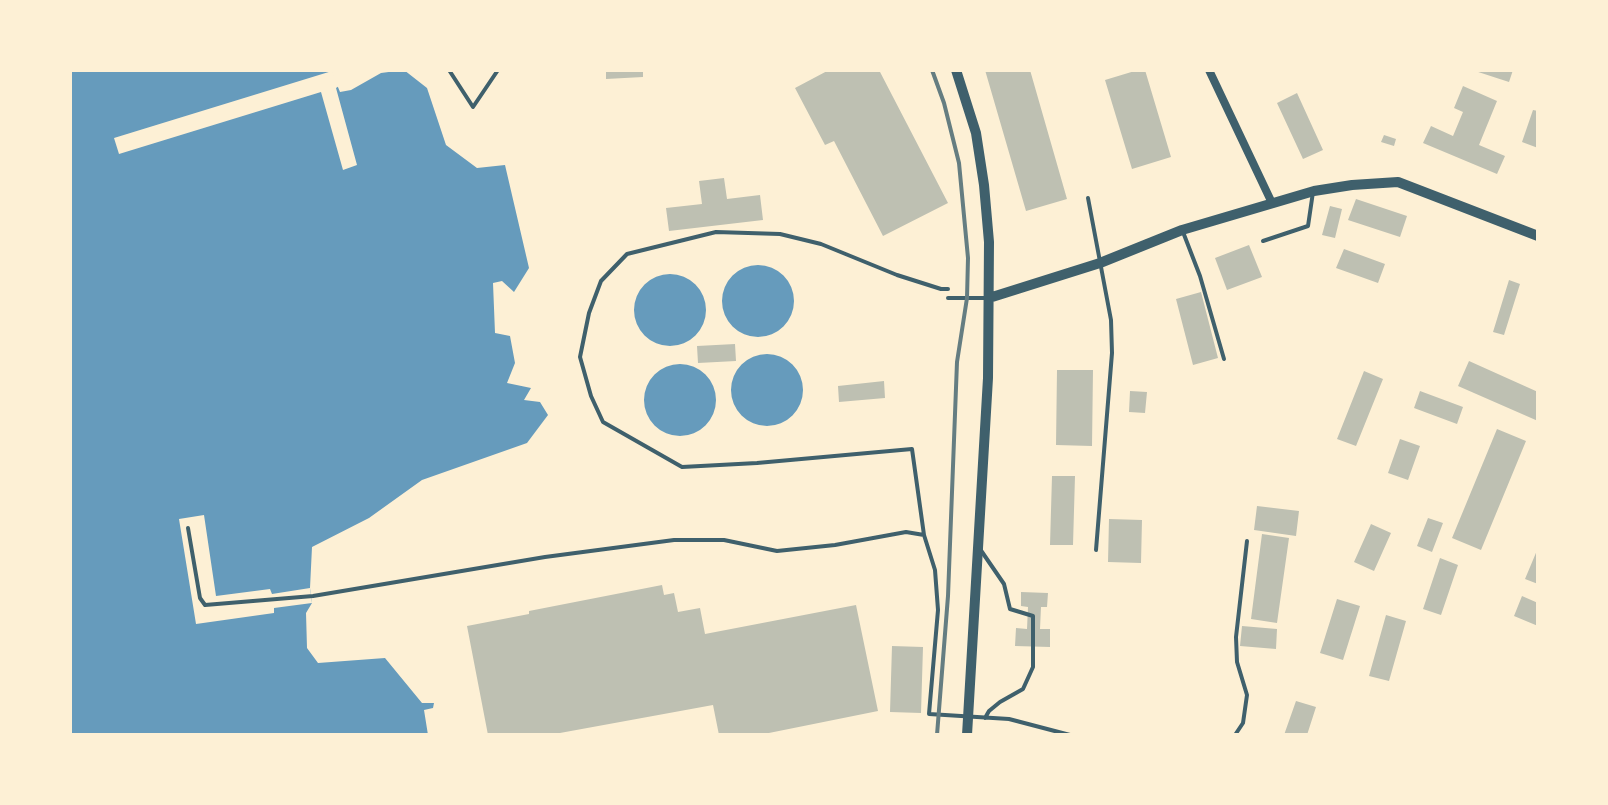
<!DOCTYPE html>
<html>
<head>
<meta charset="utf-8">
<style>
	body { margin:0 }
	#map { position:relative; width:1608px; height:805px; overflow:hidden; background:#fdf0d5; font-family:Barlow,sans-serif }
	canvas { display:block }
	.frame { position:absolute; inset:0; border:72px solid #fdf0d5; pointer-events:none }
</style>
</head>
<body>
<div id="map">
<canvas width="1608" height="805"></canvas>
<div class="frame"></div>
</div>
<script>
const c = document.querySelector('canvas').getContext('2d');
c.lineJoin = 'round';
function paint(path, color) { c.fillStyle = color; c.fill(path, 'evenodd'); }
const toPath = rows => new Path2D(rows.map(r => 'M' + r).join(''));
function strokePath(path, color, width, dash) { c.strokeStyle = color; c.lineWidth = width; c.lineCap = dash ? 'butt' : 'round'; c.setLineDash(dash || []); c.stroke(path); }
paint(toPath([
	[70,70,331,70,340,92,351,90,381,73,404,70,427,88,446,145,477,168,505,165,529,268,514,292,502,281,493,283,495,333,510,336,515,363,507,383,531,388,524,400,540,402,548,415,527,443,422,480,369,518,312,547,310,588,312,603,306,613,307,648,318,663,385,658,422,703,434,703,433,708,424,710,428,735,70,735],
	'722 301a36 36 0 1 1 72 0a36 36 0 1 1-72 0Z',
	'634 310a36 36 0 1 1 72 0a36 36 0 1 1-72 0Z',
	'731 390a36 36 0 1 1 72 0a36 36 0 1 1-72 0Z',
	'644 400a36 36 0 1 1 72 0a36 36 0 1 1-72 0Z'
]), '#669bbc');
paint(toPath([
	[332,71,339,86,336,88,357,165,343,170,321,92,119,154,114,138],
	[204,515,216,596,270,589,272,594,310,588,312,603,274,608,274,613,196,624,179,519]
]), '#fdf0d5');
paint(toPath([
	[606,70,643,70,643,77,606,79],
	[829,70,879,70,948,203,883,236,834,141,825,145,795,88],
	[985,70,1030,70,1067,199,1026,211],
	[1138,70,1145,70,1171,157,1132,169,1105,80],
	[1472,70,1513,70,1509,82],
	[1463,86,1497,101,1479,145,1505,156,1497,174,1423,143,1431,126,1453,136,1463,112,1454,108],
	[1297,93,1323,150,1303,159,1277,103],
	[1533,110,1538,111,1538,148,1522,142],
	[1384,135,1396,139,1394,146,1381,142],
	[724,178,727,199,760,195,763,220,669,231,666,208,702,204,699,181],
	[1356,199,1407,216,1400,237,1348,220],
	[1330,206,1342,209,1335,238,1322,235],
	[1249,245,1262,277,1227,290,1215,258],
	[1344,249,1385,264,1378,283,1336,268],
	[1509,280,1520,284,1504,335,1493,332],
	[1201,292,1218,358,1193,365,1176,299],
	[735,344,736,361,698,363,697,346],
	[1469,361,1538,392,1538,421,1458,386],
	[1057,370,1093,370,1092,446,1056,445],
	[1364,371,1383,379,1356,446,1337,439],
	[884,381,885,398,839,402,838,386],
	[1130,391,1147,392,1145,413,1129,412],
	[1420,391,1463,407,1457,424,1414,408],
	[1497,429,1526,441,1481,550,1452,538],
	[1400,439,1420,446,1408,480,1388,473],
	[1052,476,1075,476,1073,545,1050,545],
	[1257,506,1299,511,1296,536,1254,530],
	[1428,518,1443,523,1432,552,1417,546],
	[1109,519,1142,520,1141,563,1108,562],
	[1371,524,1391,533,1374,571,1354,562],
	[1262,534,1289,538,1277,623,1251,619],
	[1538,548,1538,584,1525,579],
	[1440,558,1458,565,1441,615,1423,609],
	[662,585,664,595,674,593,678,612,700,608,705,634,856,605,878,711,759,735,719,735,713,705,549,735,488,735,467,626,529,614,529,611],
	[1021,592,1048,593,1047,607,1041,607,1040,629,1050,629,1050,647,1015,646,1016,628,1027,629,1028,607,1021,606],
	[1522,596,1538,603,1538,626,1514,616],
	[1337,599,1360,606,1343,660,1320,653],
	[1386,615,1406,621,1389,681,1369,676],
	[1242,626,1277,629,1276,649,1240,646],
	[892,646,923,647,921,713,890,712],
	[1296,701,1316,707,1307,735,1284,735]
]), '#bec0b2');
strokePath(toPath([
	[449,70,473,107,498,70],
	[1088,198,1111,320,1112,353,1096,550],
	[1183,232,1200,276,1224,359],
	[1263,241,1308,226,1313,192],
	[948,289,941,289,897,275,821,244,780,234,716,232,627,254,601,281,589,313,580,357,591,396,603,422,682,467,757,463,912,449,924,535,935,570,938,610,929,714,1009,719,1070,735],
	[948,298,987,298],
	[188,528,200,598,205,605,313,596,545,557,674,540,724,540,777,551,835,545,906,532,924,535],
	[980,549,1004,584,1010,609,1033,616,1033,667,1023,689,1000,702,989,711,985,718],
	[1235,735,1243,723,1247,695,1237,662,1236,637,1247,541]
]), '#3f606c', 4);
strokePath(toPath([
	[1209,70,1272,203]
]), '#3f606c', 8);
strokePath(toPath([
	[956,70,976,133,984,185,989,242,988,378,967,735],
	[989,298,1100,263,1182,230,1314,191,1352,185,1398,182,1538,236]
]), '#3f606c', 10);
strokePath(toPath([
	[932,70,944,103,959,163,968,258,967,298,957,362,948,596,937,735]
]), '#657d81', 4);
</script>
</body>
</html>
